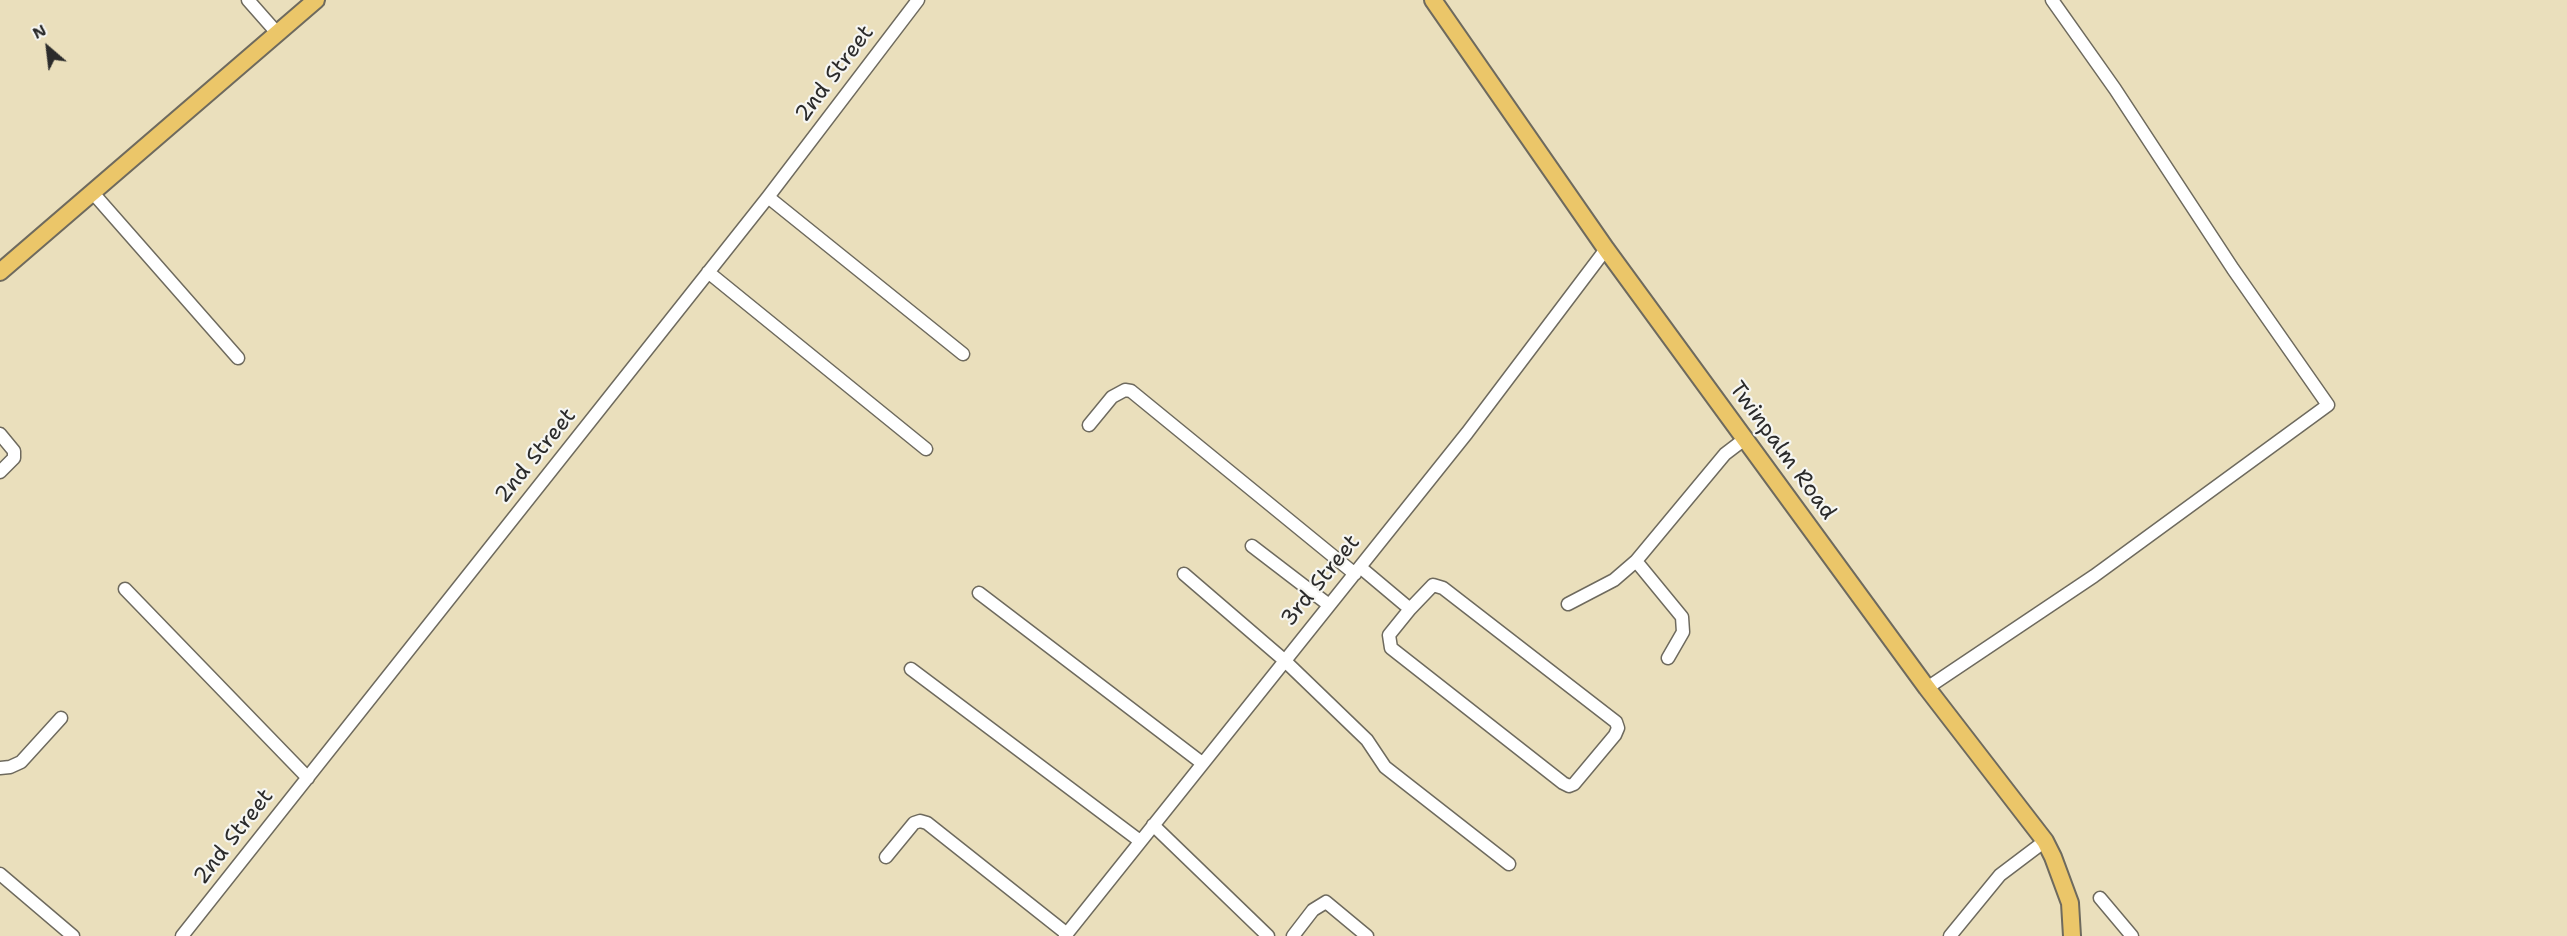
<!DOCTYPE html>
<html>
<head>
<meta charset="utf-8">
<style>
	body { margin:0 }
	#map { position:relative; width:2567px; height:936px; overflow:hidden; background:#eadfbc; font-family:"Shantell Sans",sans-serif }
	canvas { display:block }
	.north { position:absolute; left:18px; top:18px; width:60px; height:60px; -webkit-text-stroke:4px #f6f6f2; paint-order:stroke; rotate:332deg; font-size:16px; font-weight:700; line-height:24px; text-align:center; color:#2b2b2b }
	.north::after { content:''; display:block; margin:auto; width:21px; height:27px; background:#2b2b2b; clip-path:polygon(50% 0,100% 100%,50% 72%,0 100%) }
</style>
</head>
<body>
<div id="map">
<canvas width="2567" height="936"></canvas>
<div class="north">N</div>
</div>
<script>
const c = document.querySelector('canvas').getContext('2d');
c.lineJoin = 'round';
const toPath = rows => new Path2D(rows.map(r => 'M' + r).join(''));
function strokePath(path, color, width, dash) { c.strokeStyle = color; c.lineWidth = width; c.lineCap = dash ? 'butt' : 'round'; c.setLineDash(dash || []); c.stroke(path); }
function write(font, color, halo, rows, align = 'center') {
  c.font = font + ' "Shantell Sans",sans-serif'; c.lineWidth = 4.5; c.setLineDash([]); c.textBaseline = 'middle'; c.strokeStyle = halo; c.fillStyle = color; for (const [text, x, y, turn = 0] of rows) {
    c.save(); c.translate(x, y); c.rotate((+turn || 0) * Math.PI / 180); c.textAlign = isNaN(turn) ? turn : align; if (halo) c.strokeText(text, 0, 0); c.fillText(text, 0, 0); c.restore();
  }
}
const minor = toPath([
	[248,0,278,34],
	[93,193,238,358],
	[768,197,963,354],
	[708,272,926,449],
	[1089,425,1112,397,1125,390,1131,391,1355,574],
	[0,434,14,451,14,458,0,472],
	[1252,546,1329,605],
	[1636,561,1682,617,1683,632,1668,658],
	[1360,567,1410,609],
	[1184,574,1284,660,1367,740,1385,767,1509,864],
	[1433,585,1443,588,1616,722,1618,728,1615,735,1574,784,1569,786,1563,783,1391,648,1389,635,1410,609,1433,585],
	[125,589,308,778],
	[979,593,1202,763],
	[1568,604,1614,580,1636,561,1725,454,1746,438],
	[911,669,1140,841],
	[1927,688,2094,576,2328,405,2233,269,2115,89,2052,0],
	[0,768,10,767,21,762,61,718],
	[1153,825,1268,936],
	[886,857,914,823,920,821,927,823,1067,934],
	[0,874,73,936],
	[2100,898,2132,936],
	[182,936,768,197,918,0],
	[1065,936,1467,433,1606,249],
	[1293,936,1313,910,1326,902,1367,936],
	[1950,936,2000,875,2045,841]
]);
const major = toPath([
	[1433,0,1606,249,1927,688,2045,841,2053,857,2070,903,2072,936],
	[0,272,316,0]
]);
strokePath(minor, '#6e6a5e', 15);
strokePath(major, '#6e6a5e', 20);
strokePath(minor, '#fff', 12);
strokePath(major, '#ebc669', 16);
write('22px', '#2b2b2b', '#f6f6f2', [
	["2nd Street",835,74,-53],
	["Twinpalm Road",1782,451,54],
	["2nd Street",536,456,-51],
	["3rd Street",1321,581,-51],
	["2nd Street",234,837,-52]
]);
</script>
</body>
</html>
